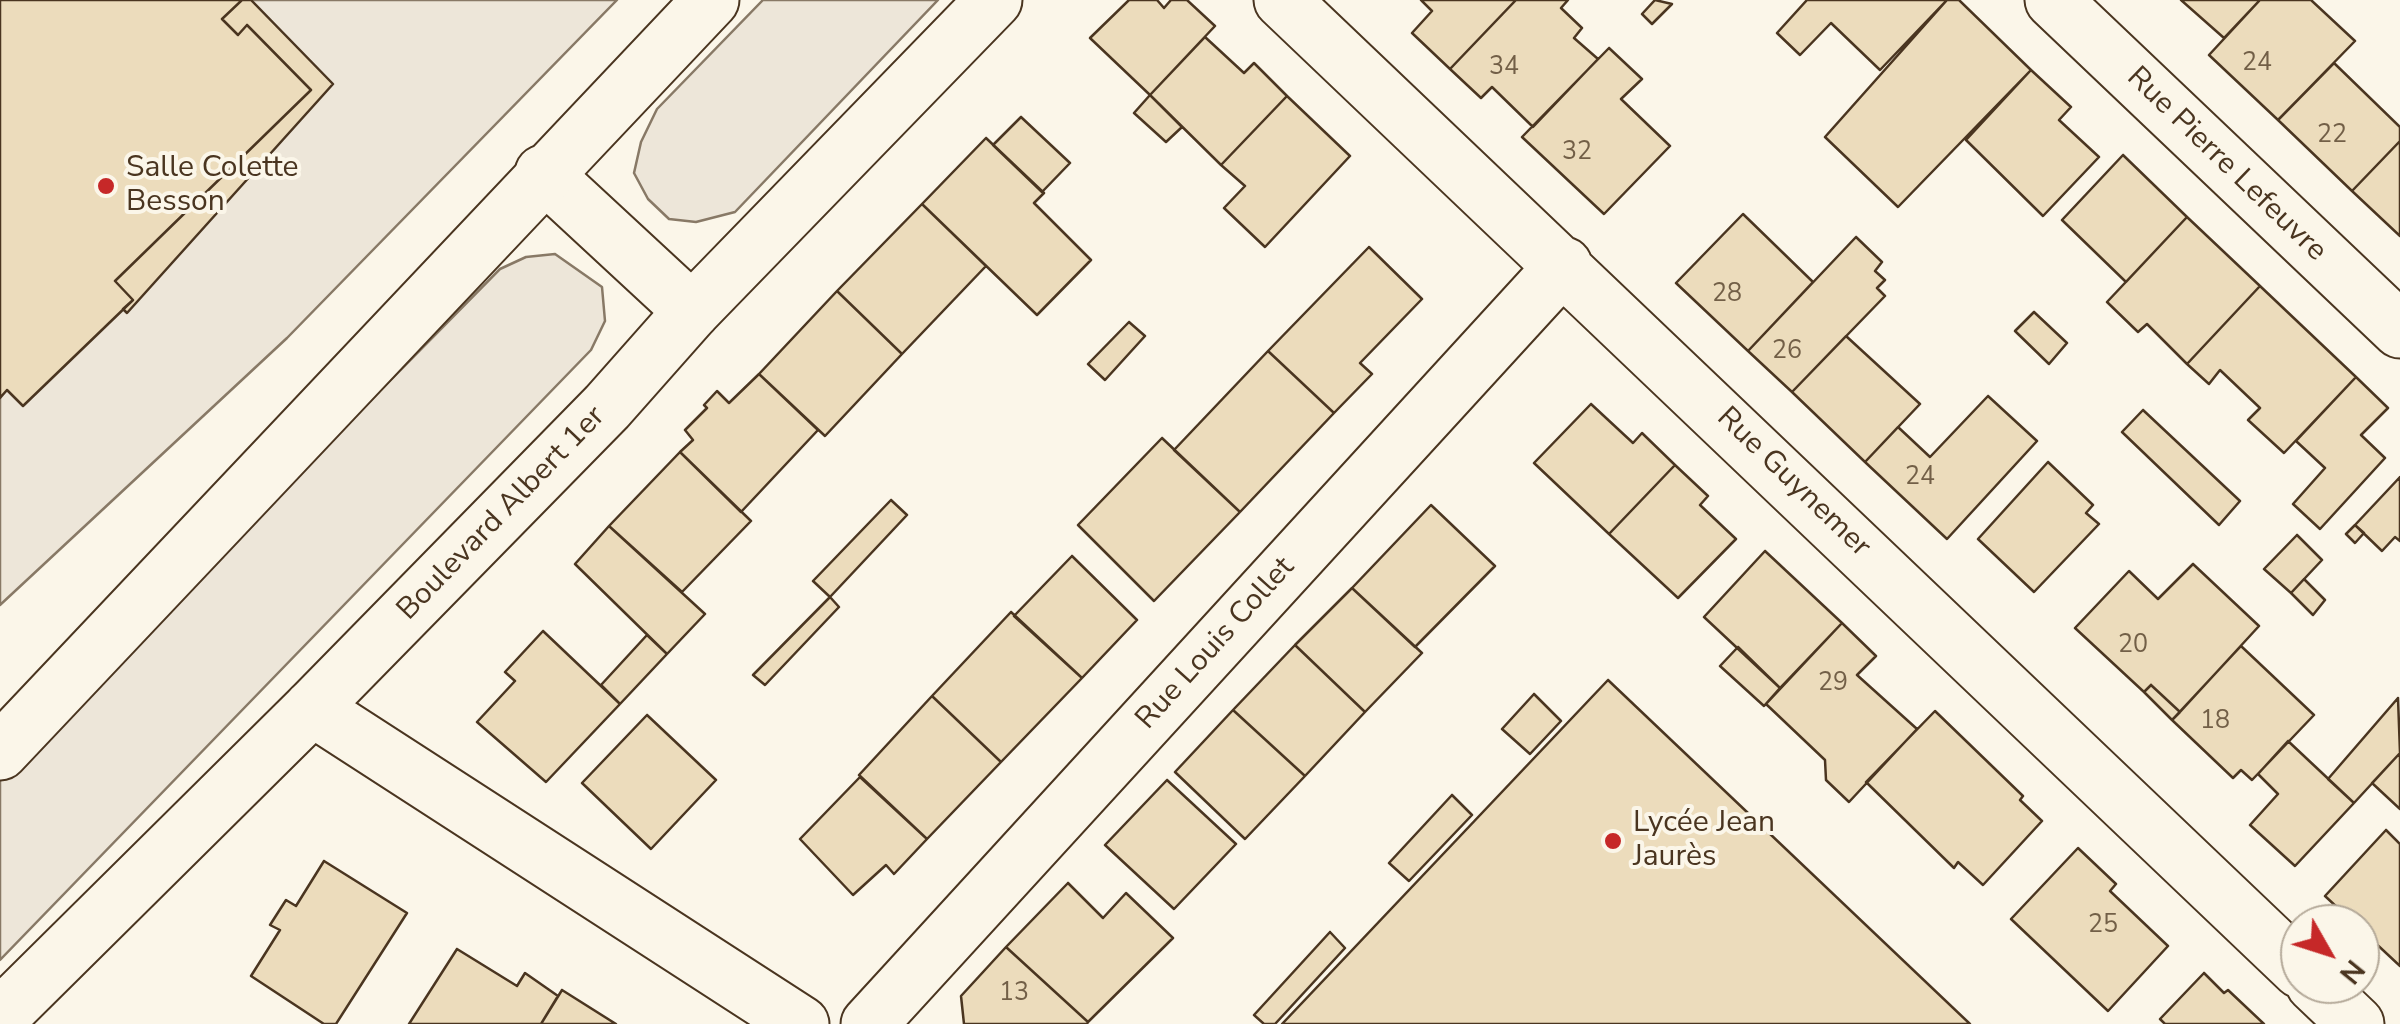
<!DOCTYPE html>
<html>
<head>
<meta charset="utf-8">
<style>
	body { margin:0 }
	#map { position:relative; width:2400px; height:1024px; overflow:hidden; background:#fbf6e9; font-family:"Nunito Sans",sans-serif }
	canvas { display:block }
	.north { position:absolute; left:2280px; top:904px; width:100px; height:100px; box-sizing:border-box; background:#fbf6e9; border:2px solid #b4a999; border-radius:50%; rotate:129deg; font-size:28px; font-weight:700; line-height:40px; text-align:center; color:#4a3520 }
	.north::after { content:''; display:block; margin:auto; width:35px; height:45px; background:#c62828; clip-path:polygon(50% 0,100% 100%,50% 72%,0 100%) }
</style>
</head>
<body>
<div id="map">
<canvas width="2400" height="1024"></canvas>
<div class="north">N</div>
</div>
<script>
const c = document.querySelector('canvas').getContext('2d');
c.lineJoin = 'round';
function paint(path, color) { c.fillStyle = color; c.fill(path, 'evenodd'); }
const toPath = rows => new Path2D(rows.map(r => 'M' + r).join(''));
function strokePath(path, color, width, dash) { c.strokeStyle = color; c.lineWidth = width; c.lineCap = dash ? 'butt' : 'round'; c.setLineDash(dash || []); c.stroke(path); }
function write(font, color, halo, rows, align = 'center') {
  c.font = font + ' "Nunito Sans",sans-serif'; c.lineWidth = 8; c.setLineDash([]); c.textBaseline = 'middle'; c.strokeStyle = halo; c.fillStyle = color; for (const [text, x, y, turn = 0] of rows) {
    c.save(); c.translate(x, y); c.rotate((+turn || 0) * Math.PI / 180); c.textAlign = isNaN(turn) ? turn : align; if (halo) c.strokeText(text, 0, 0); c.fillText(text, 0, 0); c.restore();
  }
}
const green = toPath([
	[0,0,617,0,287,338,0,605,0,0],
	[763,0,938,0,735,212,696,222,669,219,648,199,634,173,641,142,657,109,763,0],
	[555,254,602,287,605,321,591,350,0,960,0,776,500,269,526,257,555,254]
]);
paint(green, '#ede6d9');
strokePath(green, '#887966', 2.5);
const building = toPath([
	[0,0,242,0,222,19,238,35,247,25,311,90,115,281,133,300,23,406,7,390,0,398,0,0],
	[242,0,251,0,333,84,127,313,123,309,133,300,115,281,311,90,247,25,238,35,222,19,242,0],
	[1129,0,1157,0,1164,8,1171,0,1187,0,1215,26,1150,95,1090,38,1129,0],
	[1421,0,1516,0,1450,69,1412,33,1432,11,1421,0],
	[1516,0,1568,0,1561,8,1582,28,1574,38,1598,59,1533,127,1492,87,1481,98,1450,69,1516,0],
	[1655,0,1672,4,1652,24,1642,14,1655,0],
	[1807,0,1947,0,1880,70,1831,23,1800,55,1777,33,1807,0],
	[1947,0,1959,0,2031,70,1898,207,1825,137,1947,0],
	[2181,0,2260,0,2224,38,2181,0],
	[2260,0,2311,0,2355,41,2278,120,2209,55,2260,0],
	[1205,37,1244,73,1254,63,1287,96,1221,165,1150,95,1205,37],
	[1609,48,1642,79,1621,99,1670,146,1604,214,1522,137,1609,48],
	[2334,63,2400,127,2400,141,2352,191,2278,120,2334,63],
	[2031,70,2071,107,2059,120,2099,157,2043,216,1966,140,2031,70],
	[1150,95,1182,127,1166,142,1134,113,1150,95],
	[1287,96,1350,156,1265,247,1224,208,1245,186,1221,165,1287,96],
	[1021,117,1070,163,1042,192,993,145,1021,117],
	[986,138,1044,193,1034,203,1091,260,1037,315,922,204,986,138],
	[2400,141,2400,236,2352,191,2400,141],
	[2123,155,2187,217,2126,282,2062,220,2123,155],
	[922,204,986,266,902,354,837,291,922,204],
	[1743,214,1813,282,1748,351,1676,283,1743,214],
	[2187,217,2260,286,2187,364,2147,324,2138,332,2107,302,2187,217],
	[1856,237,1882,262,1875,271,1885,280,1877,288,1885,296,1792,392,1748,351,1856,237],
	[1369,247,1422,299,1360,363,1372,374,1334,413,1268,351,1369,247],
	[2260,286,2356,377,2284,453,2248,420,2260,408,2220,370,2209,384,2187,364,2260,286],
	[837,291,902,354,825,436,759,374,837,291],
	[2034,312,2067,343,2049,364,2015,331,2034,312],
	[1129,322,1145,336,1105,380,1088,364,1129,322],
	[1846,336,1920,404,1865,462,1792,392,1846,336],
	[1268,351,1334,413,1240,512,1174,450,1268,351],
	[759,374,818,430,741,512,680,452,693,440,685,430,707,408,704,405,717,391,729,403,759,374],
	[2356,377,2388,408,2361,435,2385,458,2320,529,2293,504,2325,468,2296,441,2356,377],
	[1988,396,2037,441,1947,539,1865,462,1898,427,1930,457,1988,396],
	[1591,404,1633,443,1642,433,1675,465,1609,534,1534,463,1591,404],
	[2143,410,2240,501,2219,525,2122,432,2143,410],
	[1162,438,1240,512,1154,601,1078,525,1162,438],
	[680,452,751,521,682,592,609,526,680,452],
	[2048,462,2093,505,2086,513,2099,524,2034,592,1978,539,2048,462],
	[1675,465,1708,496,1700,505,1736,539,1678,598,1609,534,1675,465],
	[2400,477,2400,541,2395,537,2382,551,2355,525,2400,477],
	[891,500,907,515,830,597,813,581,891,500],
	[1431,505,1495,566,1415,647,1352,588,1431,505],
	[2355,525,2364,533,2355,543,2346,534,2355,525],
	[609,526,705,614,667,654,575,564,609,526],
	[2297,535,2322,560,2291,593,2264,569,2297,535],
	[1765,551,1842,623,1780,688,1704,617,1765,551],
	[1072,556,1137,620,1082,678,1014,616,1072,556],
	[2193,564,2259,626,2180,712,2151,685,2144,692,2075,628,2129,571,2158,599,2193,564],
	[2304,579,2325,600,2313,615,2291,593,2304,579],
	[1352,588,1422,653,1365,712,1295,645,1352,588],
	[830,597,839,607,765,685,753,675,830,597],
	[1011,612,1082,678,1001,762,932,696,1011,612],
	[1842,623,1876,656,1857,675,1917,729,1849,802,1826,780,1825,760,1766,704,1842,623],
	[543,631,620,704,546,782,477,722,515,681,505,672,543,631],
	[647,635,667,654,620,704,601,685,647,635],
	[1295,645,1365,712,1305,776,1233,710,1295,645],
	[2241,646,2314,715,2252,780,2241,770,2233,778,2172,720,2241,646],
	[1738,647,1780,688,1764,706,1720,666,1738,647],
	[1608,680,1970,1024,1282,1024,1608,680],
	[2151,685,2180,712,2172,720,2144,692,2151,685],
	[1534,694,1561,721,1530,754,1502,729,1534,694],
	[932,696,1001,762,927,839,859,775,932,696],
	[2398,698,2400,753,2354,803,2328,779,2398,698],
	[1233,710,1305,776,1245,839,1175,772,1233,710],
	[1935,711,2023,796,2020,800,2042,821,1983,885,1958,862,1954,868,1866,782,1935,711],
	[647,715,716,780,651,849,582,783,647,715],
	[2288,741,2354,803,2295,866,2250,825,2278,794,2258,774,2288,741],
	[2400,753,2400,809,2372,783,2400,753],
	[860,777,927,839,894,874,886,865,853,895,800,839,860,777],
	[1167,780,1236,844,1174,909,1105,845,1167,780],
	[1452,795,1472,815,1409,881,1389,863,1452,795],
	[2386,830,2400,844,2400,966,2325,896,2386,830],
	[2078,848,2116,884,2110,891,2168,946,2108,1011,2011,919,2078,848],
	[324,861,407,913,336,1024,324,1024,251,976,280,930,270,925,286,900,296,906,324,861],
	[1068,883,1103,918,1126,893,1173,938,1088,1022,1006,947,1068,883],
	[1330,932,1345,948,1275,1024,1264,1024,1254,1015,1330,932],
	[1006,947,1088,1022,1087,1024,964,1024,961,996,1006,947],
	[457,949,517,986,525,973,558,996,541,1024,409,1024,457,949],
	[2204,973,2224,993,2228,990,2264,1024,2165,1024,2160,1019,2204,973],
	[562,990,616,1024,541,1024,562,990]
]);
paint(building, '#ecdcbc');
strokePath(building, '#4a3520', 2.5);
const minor = toPath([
	[1282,0,2300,970],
	[2053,0,2400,330],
	[543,173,692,311],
	[312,708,801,1024],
	[2314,984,2356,1024],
	[869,1024,1564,265]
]);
const major = toPath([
	[0,752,711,0],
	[0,1017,312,708,607,407,692,311,994,0]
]);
strokePath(minor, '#4a3520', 59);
strokePath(major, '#4a3520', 59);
strokePath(minor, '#fbf6e9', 55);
strokePath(major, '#fbf6e9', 55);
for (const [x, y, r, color] of [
	[106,186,10,"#c62828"],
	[1613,841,10,"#c62828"]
]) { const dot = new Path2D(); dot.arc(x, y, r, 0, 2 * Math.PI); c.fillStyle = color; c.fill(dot); strokePath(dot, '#fbf6e9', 4); }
write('25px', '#725f47', null, [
	["24",2257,64],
	["34",1504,68],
	["22",2332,136],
	["32",1577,153],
	["28",1727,295],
	["26",1787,352],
	["24",1920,478],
	["20",2133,646],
	["29",1833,684],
	["18",2215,722],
	["25",2103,926],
	["13",1014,994]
]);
write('30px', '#4a3520', '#fbf6e9', [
	["Rue Pierre Lefeuvre",2226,165,44],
	["Rue Guynemer",1793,483,44],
	["Boulevard Albert 1er",502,514,-46],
	["Rue Louis Collet",1216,644,-48]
]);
write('30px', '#4a3520', '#fbf6e9', [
	["Salle Colette",126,169],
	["Besson",126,203],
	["Lycée Jean",1633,824],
	["Jaurès",1633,858]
], 'left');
</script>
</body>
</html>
